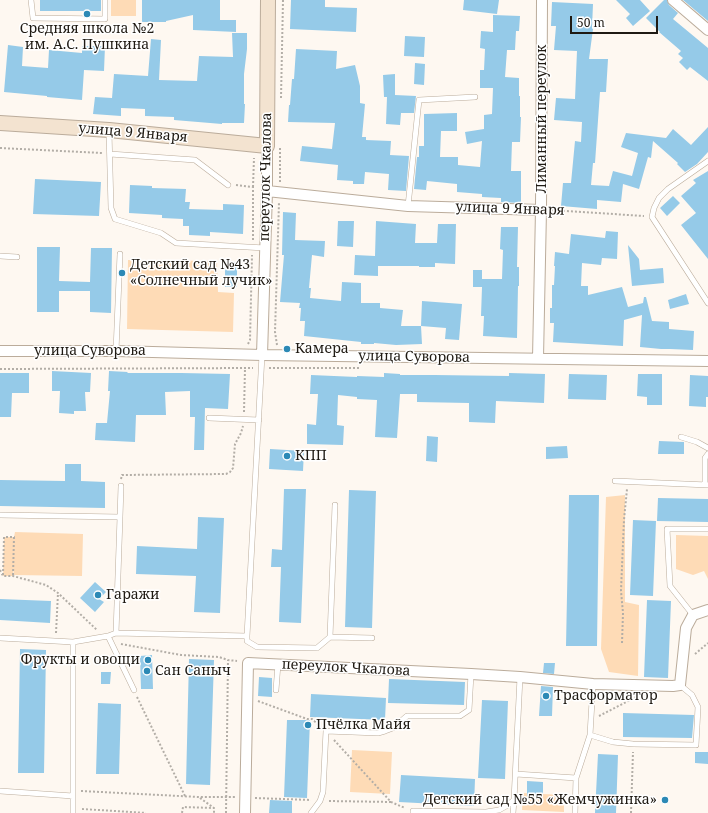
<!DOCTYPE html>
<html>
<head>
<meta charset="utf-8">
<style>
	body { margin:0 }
	#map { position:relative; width:708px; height:813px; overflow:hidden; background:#fef8f1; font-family:"Noto Serif",serif }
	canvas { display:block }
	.scale { position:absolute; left:570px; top:16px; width:88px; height:18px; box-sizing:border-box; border:2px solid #1f1a13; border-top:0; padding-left:5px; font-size:12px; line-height:14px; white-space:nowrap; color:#1f1a13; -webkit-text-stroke:3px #fff; paint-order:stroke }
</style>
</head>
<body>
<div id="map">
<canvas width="708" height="813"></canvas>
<div class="scale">50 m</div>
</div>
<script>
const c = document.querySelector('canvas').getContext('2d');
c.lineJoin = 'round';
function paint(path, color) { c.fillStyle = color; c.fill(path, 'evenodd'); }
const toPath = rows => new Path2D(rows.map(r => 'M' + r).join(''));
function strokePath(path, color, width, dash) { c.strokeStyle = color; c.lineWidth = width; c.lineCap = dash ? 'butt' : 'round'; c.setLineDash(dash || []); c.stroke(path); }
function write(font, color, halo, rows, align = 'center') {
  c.font = font + ' "Noto Serif",serif'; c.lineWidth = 3; c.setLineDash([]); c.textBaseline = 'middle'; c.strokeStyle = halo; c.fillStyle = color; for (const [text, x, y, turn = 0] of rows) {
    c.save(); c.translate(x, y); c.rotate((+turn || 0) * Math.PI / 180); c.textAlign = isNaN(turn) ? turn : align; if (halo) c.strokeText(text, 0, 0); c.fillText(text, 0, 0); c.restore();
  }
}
paint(toPath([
	[111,0,136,0,136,16,111,16],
	[128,260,217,261,218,292,234,293,233,332,127,329],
	[625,495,625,602,639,605,638,676,609,672,601,649,606,497],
	[15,532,83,534,82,576,14,575,13,568,13,576,3,576,4,537,14,537],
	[676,535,708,536,708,579,704,571,693,575,676,569],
	[352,750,392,752,390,794,350,792],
	[523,793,564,795,564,812,522,810]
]), '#fedbb6');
paint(toPath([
	[40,0,101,0,101,11,40,11],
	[142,0,220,0,220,20,236,20,236,32,193,30,193,15,166,21,166,22,142,22],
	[291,0,325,0,325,7,357,8,356,32,290,29],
	[464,0,499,0,497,14,463,10],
	[616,0,640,0,650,11,633,26,626,18,630,14],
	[664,0,667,0,669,5,678,13,673,19,708,48,708,81,690,67,687,70,679,62,683,58,678,54,681,51,659,32,660,32,646,18],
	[683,0,708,0,708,21],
	[552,2,593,4,592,28,593,29,589,59,608,59,606,92,600,92,595,163,593,163,591,185,609,186,613,171,632,176,638,153,621,147,626,133,666,138,673,129,691,145,708,127,708,152,697,164,685,172,677,164,678,163,653,141,651,158,648,157,639,189,623,184,621,202,597,200,597,209,561,206,563,183,571,183,575,141,581,142,582,122,554,120,556,98,575,99,577,51,554,50,556,26,551,26],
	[493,15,520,16,519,31,516,31,515,50,507,50,505,77,519,78,519,96,520,96,520,117,521,117,520,142,512,142,511,171,521,171,521,203,501,202,501,198,482,197,482,194,457,192,457,184,427,181,426,190,414,189,417,157,419,157,419,146,424,146,424,114,457,113,457,131,441,131,440,157,458,157,458,165,480,167,482,141,467,144,465,132,484,129,484,115,492,114,493,88,480,88,480,70,484,70,485,49,480,48,481,31,493,32],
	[232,33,247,33,247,49,244,74,244,104,245,104,244,123,222,123,222,124,174,120,174,117,145,116,145,109,121,108,121,116,93,114,95,97,112,98,114,74,148,76,151,39,161,40,159,80,197,81,199,56,233,57],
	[405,36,425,37,424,57,404,56],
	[8,45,23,47,22,66,48,68,49,50,82,53,82,46,105,46,104,71,84,70,82,100,47,97,47,96,4,92],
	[296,49,337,51,336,69,355,65,360,86,360,103,365,104,362,137,366,137,366,140,391,141,390,155,409,156,406,191,388,190,389,174,365,172,364,184,353,184,353,181,337,180,338,165,300,161,302,146,332,149,335,123,288,122,289,105,290,105,292,79,294,79],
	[415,63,425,64,424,85,414,84],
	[395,74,395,95,416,96,414,113,401,113,400,125,386,124,387,97,384,97,383,75],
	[708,171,708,259,681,225,696,213,681,196,696,183,693,180],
	[35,179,101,182,99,216,33,214],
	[130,185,152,186,152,188,186,189,185,202,190,202,189,209,223,210,223,204,244,205,243,234,210,232,210,236,189,235,189,226,183,226,183,219,162,218,162,215,129,213],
	[673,196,680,203,667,216,660,208],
	[283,212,296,213,295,240,325,241,324,257,312,255,309,288,311,288,310,298,341,301,342,282,361,283,361,303,380,303,380,308,403,310,401,326,421,326,422,344,396,345,374,343,374,344,361,344,361,342,304,336,305,321,300,321,301,308,299,308,300,303,280,302,284,255,282,255],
	[338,221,354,221,353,247,337,246],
	[376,221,416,224,415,243,437,243,438,224,456,224,455,264,435,263,435,267,419,267,419,266,378,266,378,276,354,275,355,255,375,256],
	[501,227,518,227,517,267,519,267,519,286,518,286,517,338,483,336,484,316,481,316,482,287,473,287,473,270,482,270,482,279,502,279,503,250,500,249],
	[606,231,618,232,617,259,602,258,601,265,582,263,581,286,588,286,588,295,622,287,628,307,643,303,644,297,646,297,652,321,669,322,669,329,694,331,693,350,670,349,661,349,640,347,642,315,624,320,623,346,553,342,554,323,550,323,550,308,552,308,552,285,554,285,555,266,554,266,555,252,569,254,571,234,605,238],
	[628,245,639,259,640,270,663,268,664,283,632,286],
	[37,247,60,247,59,281,90,282,91,248,112,248,111,313,90,312,90,291,59,291,59,312,37,312],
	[225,262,237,262,237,287,225,287],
	[686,294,689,304,670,309,668,300],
	[422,301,462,304,459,340,445,339,446,328,421,326],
	[52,371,91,373,90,392,85,392,86,411,74,411,74,414,59,413,60,391,52,391],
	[109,371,128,372,127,373,181,373,230,374,228,409,205,408,204,450,194,450,195,417,190,417,190,391,165,392,166,415,136,415,135,442,95,440,96,423,107,423,110,391,108,391],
	[0,373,29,373,29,393,12,393,11,417,0,417],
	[384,373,400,374,400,375,434,375,509,376,509,373,545,374,544,403,496,401,495,423,469,422,469,403,417,402,417,394,400,394,397,438,375,437,377,400,357,399,357,397,338,395,337,425,344,426,343,445,307,444,307,424,316,425,318,394,310,394,311,375,357,377,357,376,384,377],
	[569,374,607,375,606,400,568,399],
	[638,374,662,374,662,405,647,405,647,397,637,396],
	[690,375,708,376,708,397,706,397,706,407,689,406],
	[427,436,438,437,437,462,426,461],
	[659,441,684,442,684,454,658,454],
	[567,446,568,458,546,459,546,447],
	[270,449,304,451,303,471,269,469],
	[65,464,81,464,81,481,105,482,105,508,0,506,0,480,65,481],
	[284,489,306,489,301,623,279,622,281,567,271,567,272,549,282,550],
	[349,490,376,491,372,628,345,627],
	[569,495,599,495,597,646,566,646],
	[658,498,708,499,708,522,657,521],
	[198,517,224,518,220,613,194,612,196,576,136,574,137,546,197,549],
	[633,520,656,521,653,596,630,595],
	[95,582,106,592,99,599,104,602,95,612,80,598],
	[0,599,51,601,50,623,0,620],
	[647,600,671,601,668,678,644,677],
	[20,649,46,650,44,773,18,773],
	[152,655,153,689,141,689,140,656],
	[189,659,214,660,210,785,186,784],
	[544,663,555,663,554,674,543,673],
	[101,672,111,672,110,684,101,684],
	[259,677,272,678,272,697,258,696],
	[389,679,465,682,464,705,388,703],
	[541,686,553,687,552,716,539,716],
	[311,694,386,698,385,720,310,717],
	[482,700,508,701,505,779,478,778],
	[98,703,121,704,119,774,96,774],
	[623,713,694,715,692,738,623,737],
	[287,720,310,720,307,798,284,797],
	[695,752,708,752,708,764,695,763],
	[598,754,618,755,616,813,595,813],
	[401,775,475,779,474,806,399,802],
	[527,781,543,782,543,797,527,796],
	[270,800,292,801,292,813,269,813]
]), '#95cae8');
const lane = toPath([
	[31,0,33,18,105,19,105,0],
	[109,132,111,208,115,219,161,233,176,243,265,248],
	[110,154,195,160,228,185],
	[708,161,668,189,659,198,654,208,652,217,708,303],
	[408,206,419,100,475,97],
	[0,256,17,257],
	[116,351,120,254],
	[262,355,257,448,247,636,247,641,257,647,317,648,330,637,335,505],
	[209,418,259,420],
	[681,437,697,442,708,448],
	[615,481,708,485],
	[705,485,705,458,708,454],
	[0,515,120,517,116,633,108,636,73,642],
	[120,517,121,486],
	[693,615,670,586,667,529,708,529],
	[116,633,247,636],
	[108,636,134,690],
	[330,637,372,638],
	[0,638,73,642,73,813],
	[276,690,278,664],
	[590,735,613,742,633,744,696,745,698,707,692,695,680,685],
	[516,774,576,778],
	[0,791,73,796],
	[311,813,320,801,323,792,326,731,378,733,385,731,393,728,407,716,460,716,469,710,471,674],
	[413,813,413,811,486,812,499,810,508,805,514,800,520,677],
	[513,813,514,800],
	[575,813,576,778,590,735,593,684]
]);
const street = toPath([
	[673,0,708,30],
	[267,191,408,206,541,210],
	[0,351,116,351,262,355,708,361],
	[262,355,267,191,267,146],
	[538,358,541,210,542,0],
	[245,813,248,663,471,674,520,677,593,684,673,686,680,685,686,628,693,615,708,610]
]);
const secondary = toPath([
	[0,123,109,130,267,146,268,0]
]);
strokePath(lane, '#bbac9b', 6);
strokePath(street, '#bbac9b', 12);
strokePath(secondary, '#bbac9b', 16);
strokePath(toPath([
	[281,98,283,0],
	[0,148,102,153],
	[280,182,280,148],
	[236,185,253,187,253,240],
	[253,187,254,158],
	[551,210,644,216],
	[248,344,250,340,252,255],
	[277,345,275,332,279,202],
	[269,368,359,368],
	[0,369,253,368],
	[244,412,245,368],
	[121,479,122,475,226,474,230,472,233,468,235,444,241,433,243,426],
	[0,570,3,576,13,576,46,585,58,593,97,630],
	[3,575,4,537,14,537,13,576],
	[56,633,58,593],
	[622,643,623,613,621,591,624,520,627,489],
	[121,644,181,655,219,657,228,660,237,661],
	[695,654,708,643],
	[137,697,185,796],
	[258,701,307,719,312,719,320,726],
	[599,716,638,696],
	[334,740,391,802,405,808],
	[81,791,199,797,235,797],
	[200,798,214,808,214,813],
	[255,798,311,800],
	[329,801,391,802],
	[82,809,146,813],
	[182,813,183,807,214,808],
	[226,813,228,660],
	[631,813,633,752]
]), '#b3aea7', 2, [2, 2]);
strokePath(lane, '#fff', 5);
strokePath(street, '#fff', 10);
strokePath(secondary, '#f3e3d0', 14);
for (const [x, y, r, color] of [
	[87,14,4,"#2c89b5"],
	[122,273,4,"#2c89b5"],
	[287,349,4,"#2c89b5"],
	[287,456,4,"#2c89b5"],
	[98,595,4,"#2c89b5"],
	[148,660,4,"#2c89b5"],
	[147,671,4,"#2c89b5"],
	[546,696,4,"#2c89b5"],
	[308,725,4,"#2c89b5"],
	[665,800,4,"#2c89b5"]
]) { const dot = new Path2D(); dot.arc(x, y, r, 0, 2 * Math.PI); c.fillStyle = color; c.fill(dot); strokePath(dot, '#fff', 1.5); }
write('14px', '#1f1a13', '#fff', [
	["Средняя школа №2",87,29,"center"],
	["им. А.С. Пушкина",87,45,"center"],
	["Детский сад №43",130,265],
	["«Солнечный лучик»",130,281],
	["Камера",295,349],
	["КПП",295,456],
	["Гаражи",106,595],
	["Фрукты и овощи",140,660,"right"],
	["Сан Саныч",155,671],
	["Трасформатор",554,696],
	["Пчёлка Майя",316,725],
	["Детский сад №55 «Жемчужинка»",657,800,"right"]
], 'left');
write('14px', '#1f1a13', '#fff', [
	["Лиманный переулок",542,119,-90],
	["улица 9 Января",133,133,5],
	["переулок Чкалова",266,177,-89],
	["улица 9 Января",510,209,2],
	["улица Суворова",90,351],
	["улица Суворова",414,357,1],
	["переулок Чкалова",346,668,3]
]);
</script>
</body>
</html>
